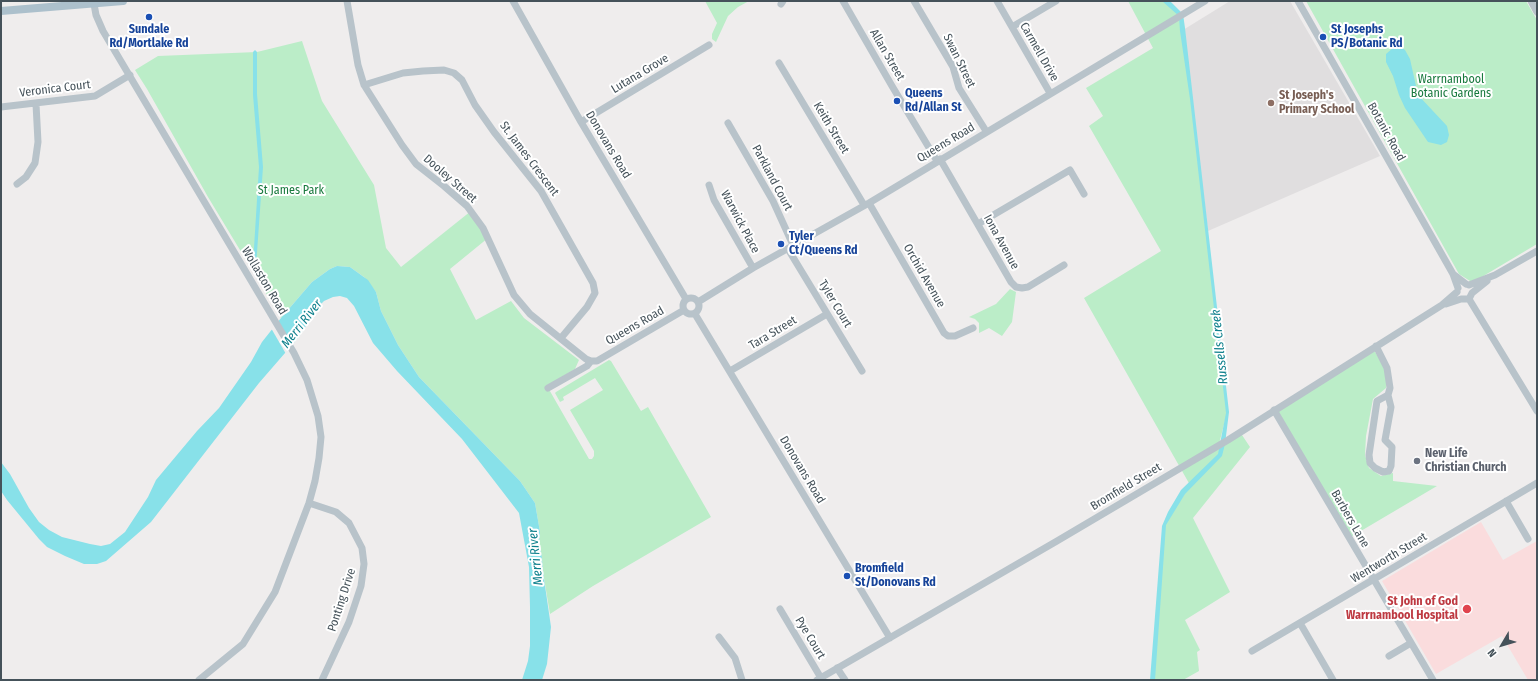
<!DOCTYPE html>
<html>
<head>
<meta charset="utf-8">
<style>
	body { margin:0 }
	#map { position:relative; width:1538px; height:681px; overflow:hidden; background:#efeded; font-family:"Fira Sans Condensed",sans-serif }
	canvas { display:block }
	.frame { position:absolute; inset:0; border:2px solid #45525a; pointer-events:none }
	.north { position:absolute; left:1482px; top:625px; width:40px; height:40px; -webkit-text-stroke:3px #fff; paint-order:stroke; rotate:232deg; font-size:11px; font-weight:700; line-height:16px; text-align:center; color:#45525a }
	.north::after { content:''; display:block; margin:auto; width:14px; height:18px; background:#45525a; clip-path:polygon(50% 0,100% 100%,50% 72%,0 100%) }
</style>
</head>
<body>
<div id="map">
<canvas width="1538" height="681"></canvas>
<div class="frame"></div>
<div class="north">N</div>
</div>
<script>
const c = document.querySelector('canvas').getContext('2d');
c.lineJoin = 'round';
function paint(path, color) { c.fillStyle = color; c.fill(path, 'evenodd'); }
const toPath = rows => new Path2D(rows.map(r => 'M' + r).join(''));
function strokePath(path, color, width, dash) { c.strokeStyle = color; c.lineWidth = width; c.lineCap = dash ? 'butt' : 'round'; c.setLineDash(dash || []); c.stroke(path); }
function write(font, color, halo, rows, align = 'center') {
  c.font = font + ' "Fira Sans Condensed",sans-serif'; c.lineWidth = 4; c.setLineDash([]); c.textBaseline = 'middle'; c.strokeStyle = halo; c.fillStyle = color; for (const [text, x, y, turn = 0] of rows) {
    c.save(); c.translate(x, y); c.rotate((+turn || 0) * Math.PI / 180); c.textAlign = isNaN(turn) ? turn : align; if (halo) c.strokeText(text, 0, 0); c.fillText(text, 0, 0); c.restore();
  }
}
paint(toPath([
	[1230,1,1290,1,1380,156,1208,231,1183,30]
]), '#e0dedf');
paint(toPath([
	[1481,522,1503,560,1537,541,1537,680,1528,680,1502,636,1436,674,1382,581]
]), '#fadcdd');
paint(toPath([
	[705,1,749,1,738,7,728,16,716,42,712,39,712,34,717,23],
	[1128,1,1167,1,1181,15,1227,413,1219,444,1240,432,1250,447,1193,518,1230,592,1185,620,1200,650,1197,652,1199,671,1183,680,1152,680,1164,526,1190,485,1084,298,1161,251,1089,126,1103,116,1086,88,1153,48],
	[1306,1,1526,1,1537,20,1537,244,1475,281,1470,281,1459,274],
	[302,41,322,101,374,185,386,248,401,267,471,211,488,238,450,269,476,320,511,301,524,318,579,360,575,369,547,386,589,459,592,459,594,456,594,451,570,410,603,390,595,378,563,397,564,400,560,402,555,393,556,392,609,360,611,361,641,411,648,407,711,517,593,586,550,614,543,572,542,558,539,542,540,532,535,503,520,481,419,377,398,345,381,311,376,292,364,277,350,267,337,266,330,269,312,282,281,318,208,197,147,89,135,70,158,56,257,52],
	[1010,289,1016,292,1012,322,1002,336,989,328,979,333,979,323,975,319,969,317,996,304],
	[1373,349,1379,358,1387,373,1386,388,1373,399,1366,436,1365,455,1369,468,1381,476,1393,473,1393,481,1437,486,1349,538,1274,410]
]), '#bbedc8');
paint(toPath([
	[1162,1,1170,1,1183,14,1185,28,1229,412,1225,444,1222,456,1185,494,1166,525,1155,680,1150,680,1162,526,1168,512,1181,490,1218,454,1226,413,1190,99,1180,31,1179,16],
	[1401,47,1405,50,1410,59,1418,95,1447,126,1449,135,1447,142,1441,145,1428,142,1405,108,1399,95,1393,76,1386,62,1386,54,1393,48],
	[255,50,257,52,257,94,263,167,256,267,253,264,259,167,253,95,253,52],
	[337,266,350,267,368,280,376,292,381,311,398,345,419,377,520,481,535,503,540,532,539,542,542,558,543,572,551,627,547,664,542,680,522,680,528,661,530,646,530,607,529,567,519,513,462,439,397,371,373,343,354,306,347,298,340,296,333,297,324,301,319,306,298,338,259,383,151,522,106,561,97,564,84,564,65,556,47,547,39,539,7,500,1,491,1,462,10,474,29,508,39,522,49,530,62,537,90,544,101,546,110,544,125,532,148,497,156,480,197,431,219,408,251,362,262,342,281,318,312,282,330,269]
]), '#88e1e9');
paint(toPath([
	[277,319,293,346,286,354,271,328]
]), '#efeded');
strokePath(toPath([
	[347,1,358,65,364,85,402,145,416,164,444,186,467,206,483,228,514,295,530,314,586,359,591,361,597,361,684,310],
	[513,1,581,122,686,299],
	[843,1,892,86,937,161],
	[914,1,953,67,959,88,986,131],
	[997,1,1050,93],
	[1298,1,1453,274,1458,288],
	[1531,1,1537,12],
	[94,4,96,15,103,31,294,353,307,380,318,416,321,437,319,458,315,481,309,503,275,592,243,644,199,680],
	[781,4,783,1],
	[1012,27,1056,1],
	[779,63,864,205],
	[364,85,403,73,423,71,444,70,454,73,462,80,475,105,494,132,541,191,593,283,595,293,587,307,561,338],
	[1,107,95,96,130,75],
	[581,122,709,45],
	[728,123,773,201,793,245],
	[940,159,1011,282,1016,287,1022,288,1028,287,1064,265],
	[17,184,26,177,35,163,38,142,36,104],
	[709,185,714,200,753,268],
	[869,203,944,333,948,336,955,336,973,328],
	[978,224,1070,170,1084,194],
	[788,249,862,371],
	[1453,274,1466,284],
	[1469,285,1495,275,1537,251],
	'683 306a8 8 0 1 1 16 0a8 8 0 1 1-16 0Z',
	[1469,299,1537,411],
	[698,302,753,268,869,203,1205,1],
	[1446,304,1461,299,1469,299,1472,293,1487,281],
	[695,314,890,638],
	[1376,346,1387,368,1390,388,1388,395,1391,407,1385,440,1392,447,1391,466,1389,471,1383,472,1375,468,1370,463,1369,455,1377,401,1388,395],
	[730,371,827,314],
	[548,388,587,366,591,361],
	[1274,410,1433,680],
	[1506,501,1528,539],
	[309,503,336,512,349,523,362,548,364,564,361,586,349,622,322,680],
	[780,609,821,678],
	[1300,623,1333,680],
	[719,637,735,658,742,680],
	[1252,651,1537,483],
	[1389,656,1411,643],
	[837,668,845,680],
	[817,680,1057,541,1228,440,1442,305,1457,292]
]), '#b8c3ca', 7);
strokePath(toPath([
	[1,11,123,1]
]), '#acc0cc', 8);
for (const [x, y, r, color] of [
	[149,17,4,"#1a4fb4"],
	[1323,37,4,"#1a4fb4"],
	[897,101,4,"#1a4fb4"],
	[1271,103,4,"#8d6e63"],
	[781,244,4,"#1a4fb4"],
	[1417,461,4,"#6b7280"],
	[847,576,4,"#1a4fb4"],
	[1467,609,5,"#e0444e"]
]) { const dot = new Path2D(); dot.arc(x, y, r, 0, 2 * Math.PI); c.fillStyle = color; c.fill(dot); strokePath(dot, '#fff', 1.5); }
write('bold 12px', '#164399', '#fff', [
	["Sundale",149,30,"center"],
	["Rd/Mortlake Rd",149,44,"center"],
	["St Josephs",1331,30],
	["PS/Botanic Rd",1331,44],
	["Queens",905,94],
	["Rd/Allan St",905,108],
	["Tyler",789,237],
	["Ct/Queens Rd",789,251],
	["Bromfield",855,569],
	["St/Donovans Rd",855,583]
], 'left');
write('12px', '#45525a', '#fff', [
	["Carmell Drive",1039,52,60],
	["Allan Street",887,55,60],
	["Swan Street",959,61,64],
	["Lutana Grove",640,74,-31],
	["Veronica Court",55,89,-7],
	["Keith Street",831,128,59],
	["Botanic Road",1386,132,61],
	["Queens Road",946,143,-31],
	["Donovans Road",608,145,59],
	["St. James Crescent",529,159,53],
	["Parkland Court",772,178,62],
	["Dooley Street",450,179,41],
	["Warwick Place",740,222,62],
	["Iona Avenue",1001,242,61],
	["Orchid Avenue",924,276,60],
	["Wollaston Road",264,281,59],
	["Tyler Court",835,304,59],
	["Queens Road",635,326,-30],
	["Tara Street",773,333,-31],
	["Donovans Road",802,470,59],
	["Bromfield Street",1126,487,-31],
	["Barbers Lane",1350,519,60],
	["Wentworth Street",1389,558,-31],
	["Ponting Drive",342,600,-72],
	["Pye Court",810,638,59]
]);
write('12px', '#18793d', '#fff', [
	["Warrnambool",1451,80],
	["Botanic Gardens",1451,94],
	["St James Park",291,191]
]);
write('bold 12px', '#785e54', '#fff', [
	["St Joseph's",1279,96],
	["Primary School",1279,110]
], 'left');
write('bold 12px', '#5b616d', '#fff', [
	["New Life",1425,454],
	["Christian Church",1425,468]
], 'left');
write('bold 12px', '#be3a42', '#fff', [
	["St John of God",1458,602],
	["Warrnambool Hospital",1458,616]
], 'right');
write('italic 13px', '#0f818d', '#fff', [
	["Merri River",302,324,-52],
	["Russells Creek",1220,347,-96],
	["Merri River",536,557,-96]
]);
</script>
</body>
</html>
